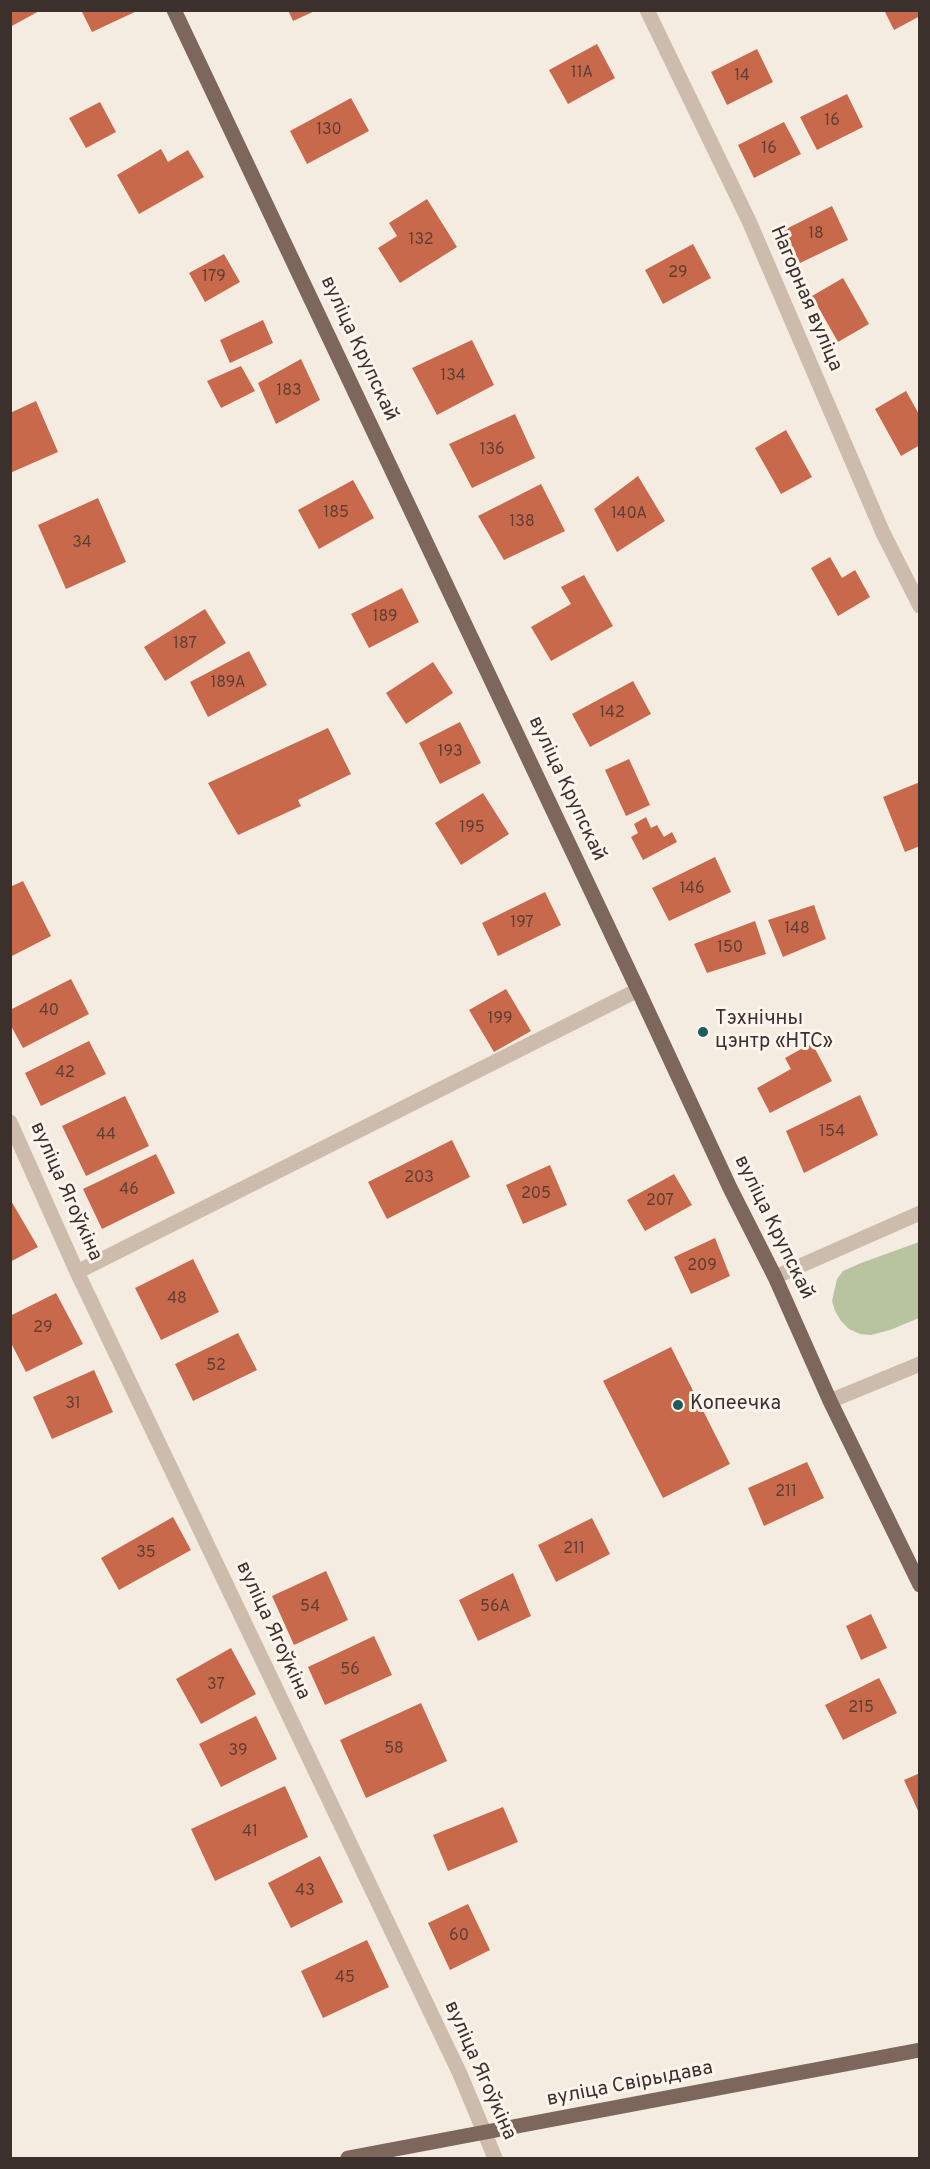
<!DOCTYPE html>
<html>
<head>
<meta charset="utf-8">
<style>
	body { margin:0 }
	#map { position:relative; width:930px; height:2169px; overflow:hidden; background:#f4ebe1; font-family:Overpass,sans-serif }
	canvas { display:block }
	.frame { position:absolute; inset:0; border:12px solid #3b302b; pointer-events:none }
</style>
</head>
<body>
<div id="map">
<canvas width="930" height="2169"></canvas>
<div class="frame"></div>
</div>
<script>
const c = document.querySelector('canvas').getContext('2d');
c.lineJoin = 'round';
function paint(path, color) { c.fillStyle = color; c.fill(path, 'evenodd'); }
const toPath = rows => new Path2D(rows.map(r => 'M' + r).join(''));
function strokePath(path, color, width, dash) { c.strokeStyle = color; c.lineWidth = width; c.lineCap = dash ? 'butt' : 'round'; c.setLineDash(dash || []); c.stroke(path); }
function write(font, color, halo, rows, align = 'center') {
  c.font = font + ' Overpass,sans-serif'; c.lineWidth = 6; c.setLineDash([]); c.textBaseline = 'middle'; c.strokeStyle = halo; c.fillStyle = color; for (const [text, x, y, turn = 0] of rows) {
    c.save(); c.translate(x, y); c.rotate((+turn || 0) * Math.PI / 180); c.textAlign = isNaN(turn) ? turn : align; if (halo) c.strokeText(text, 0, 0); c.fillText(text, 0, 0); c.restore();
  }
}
paint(toPath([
	[919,1242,919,1318,890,1330,871,1335,860,1334,849,1329,841,1321,835,1311,832,1301,837,1279,843,1271,861,1263]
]), '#b8c4a0');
paint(toPath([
	[10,10,41,10,10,27],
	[81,10,139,10,92,32],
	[288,10,317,10,293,21],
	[884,10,920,10,920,16,894,30],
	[597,44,615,78,568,104,549,70],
	[757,49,773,82,727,105,711,72],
	[847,94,863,127,817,150,800,117],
	[351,98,369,131,307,164,290,131],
	[100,102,116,132,86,148,69,118],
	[784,122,801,154,754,178,738,145],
	[161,149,168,162,188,150,204,177,139,214,117,175],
	[427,199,457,247,400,283,378,248,397,236,389,223],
	[832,206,848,240,800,263,784,230],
	[693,244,711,278,663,304,645,270],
	[224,254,240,282,205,302,189,273],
	[843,278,869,324,838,342,812,296],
	[263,320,273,343,230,363,220,340],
	[472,340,494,385,437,415,412,368],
	[301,359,320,400,276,424,258,383],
	[241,366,255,391,221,408,207,381],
	[906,391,920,416,920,445,901,456,875,409],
	[36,401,58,452,10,473,10,413],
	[515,414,535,458,472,488,449,444],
	[786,430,812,477,781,494,755,448],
	[638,476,665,521,617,552,594,509],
	[353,480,374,518,319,549,298,510],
	[541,484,565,531,504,560,478,516],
	[98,498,126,562,66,589,38,525],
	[830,557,842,578,855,570,870,597,838,616,811,568],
	[584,575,613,626,551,661,531,627,571,604,561,587],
	[402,588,419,622,369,648,351,614],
	[205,609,226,643,165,681,144,647],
	[249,651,267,685,208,717,190,682],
	[433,662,453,693,406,724,386,693],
	[633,681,651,714,590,747,572,714],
	[460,722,481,763,440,784,419,743],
	[328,728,351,774,298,800,301,806,238,835,208,783],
	[629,759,650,805,626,816,605,770],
	[920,782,920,846,905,852,883,797],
	[483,793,509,834,461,865,435,823],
	[646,817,651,828,657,825,664,837,672,832,677,842,643,860,631,837,638,833,634,824],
	[715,857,731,892,669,921,652,888],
	[23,881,51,936,10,957,10,887],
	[545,892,561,925,498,956,482,923],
	[814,905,826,939,783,957,768,920],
	[755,921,766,954,707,973,694,944],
	[71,979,89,1014,23,1048,10,1024,10,1010],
	[506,989,531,1031,494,1052,469,1010],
	[89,1041,106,1074,41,1106,25,1073],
	[812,1043,832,1081,770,1113,757,1088,791,1069,785,1058],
	[860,1095,878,1135,804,1173,786,1131],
	[125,1096,149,1146,86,1176,62,1126],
	[452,1140,470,1177,387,1219,368,1182],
	[156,1154,175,1193,102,1229,83,1189],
	[550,1165,567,1205,523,1224,506,1185],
	[674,1174,692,1205,645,1231,627,1200],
	[10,1199,38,1247,10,1262],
	[715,1238,730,1276,691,1294,674,1257],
	[193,1259,219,1312,161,1340,135,1288],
	[56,1293,83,1344,26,1372,10,1341,10,1316],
	[238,1333,257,1370,193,1401,175,1364],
	[671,1347,730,1464,663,1498,603,1381],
	[94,1370,113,1412,52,1439,33,1397],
	[807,1462,824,1498,764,1526,748,1488],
	[173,1517,191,1550,119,1590,101,1558],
	[592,1518,610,1554,556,1582,538,1545],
	[326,1571,348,1620,294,1645,272,1596],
	[513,1573,531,1616,478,1641,459,1600],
	[871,1614,887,1648,861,1660,846,1626],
	[374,1636,392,1675,325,1705,308,1667],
	[231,1648,256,1694,201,1724,176,1679],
	[879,1678,897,1713,843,1740,825,1705],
	[421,1703,447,1761,366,1798,340,1740],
	[256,1716,277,1759,221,1787,199,1744],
	[920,1773,920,1815,904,1780],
	[285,1786,308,1837,215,1881,191,1829],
	[503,1807,518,1842,448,1871,433,1835],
	[320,1856,343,1902,291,1928,268,1883],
	[468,1904,490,1950,450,1970,428,1923],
	[367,1940,389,1987,323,2018,301,1971]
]), '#c8694b');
strokePath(toPath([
	[647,10,749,221,883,533,920,606],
	[10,1122,77,1272,460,2074,495,2158],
	[77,1272,638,990],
	[775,1277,920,1213],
	[830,1401,920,1364]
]), '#cdbbac', 15);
strokePath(toPath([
	[174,10,638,990,730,1188,775,1277,830,1401,920,1585],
	[348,2158,920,2050]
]), '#7d675c', 15);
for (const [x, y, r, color] of [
	[703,1032,6,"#1f5a5e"],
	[678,1405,6,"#1f5a5e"]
]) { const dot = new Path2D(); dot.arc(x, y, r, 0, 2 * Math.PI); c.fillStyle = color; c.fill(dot); strokePath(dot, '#fbf5ee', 2); }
write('16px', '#5e3e33', null, [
	["11А",582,74],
	["14",742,77],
	["16",832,122],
	["130",329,131],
	["16",769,150],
	["18",816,235],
	["132",421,241],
	["29",678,274],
	["179",214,278],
	["134",453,377],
	["183",289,392],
	["136",492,451],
	["185",336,514],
	["140А",629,515],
	["138",522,523],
	["34",82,544],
	["189",385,618],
	["187",185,645],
	["189А",228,684],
	["142",612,714],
	["193",450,753],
	["195",472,829],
	["146",692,890],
	["197",522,924],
	["148",797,930],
	["150",730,949],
	["40",49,1012],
	["199",500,1020],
	["42",65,1074],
	["154",832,1133],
	["44",106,1136],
	["203",419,1179],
	["46",129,1191],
	["205",536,1195],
	["207",660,1202],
	["209",702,1267],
	["48",177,1300],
	["29",43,1329],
	["52",216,1367],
	["31",73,1405],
	["211",786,1493],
	["211",574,1550],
	["35",146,1554],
	["54",310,1608],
	["56А",495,1608],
	["56",350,1671],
	["37",216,1686],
	["215",861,1709],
	["58",394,1750],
	["39",238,1752],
	["41",250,1833],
	["43",305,1892],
	["60",459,1937],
	["45",345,1979]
]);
write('20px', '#3b302b', '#fbf5ee', [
	["Нагорная вуліца",805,299,67],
	["вуліца Крупскай",358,349,65],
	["вуліца Крупскай",566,789,65],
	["вуліца Ягоўкіна",65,1192,66],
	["вуліца Крупскай",773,1228,64],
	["вуліца Ягоўкіна",272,1631,65],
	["вуліца Ягоўкіна",479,2071,66],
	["вуліца Свірыдава",630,2085,-11]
]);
write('20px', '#3b302b', '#fbf5ee', [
	["Тэхнічны",715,1020],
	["цэнтр «НТС»",715,1043],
	["Копеечка",690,1405]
], 'left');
</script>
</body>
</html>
